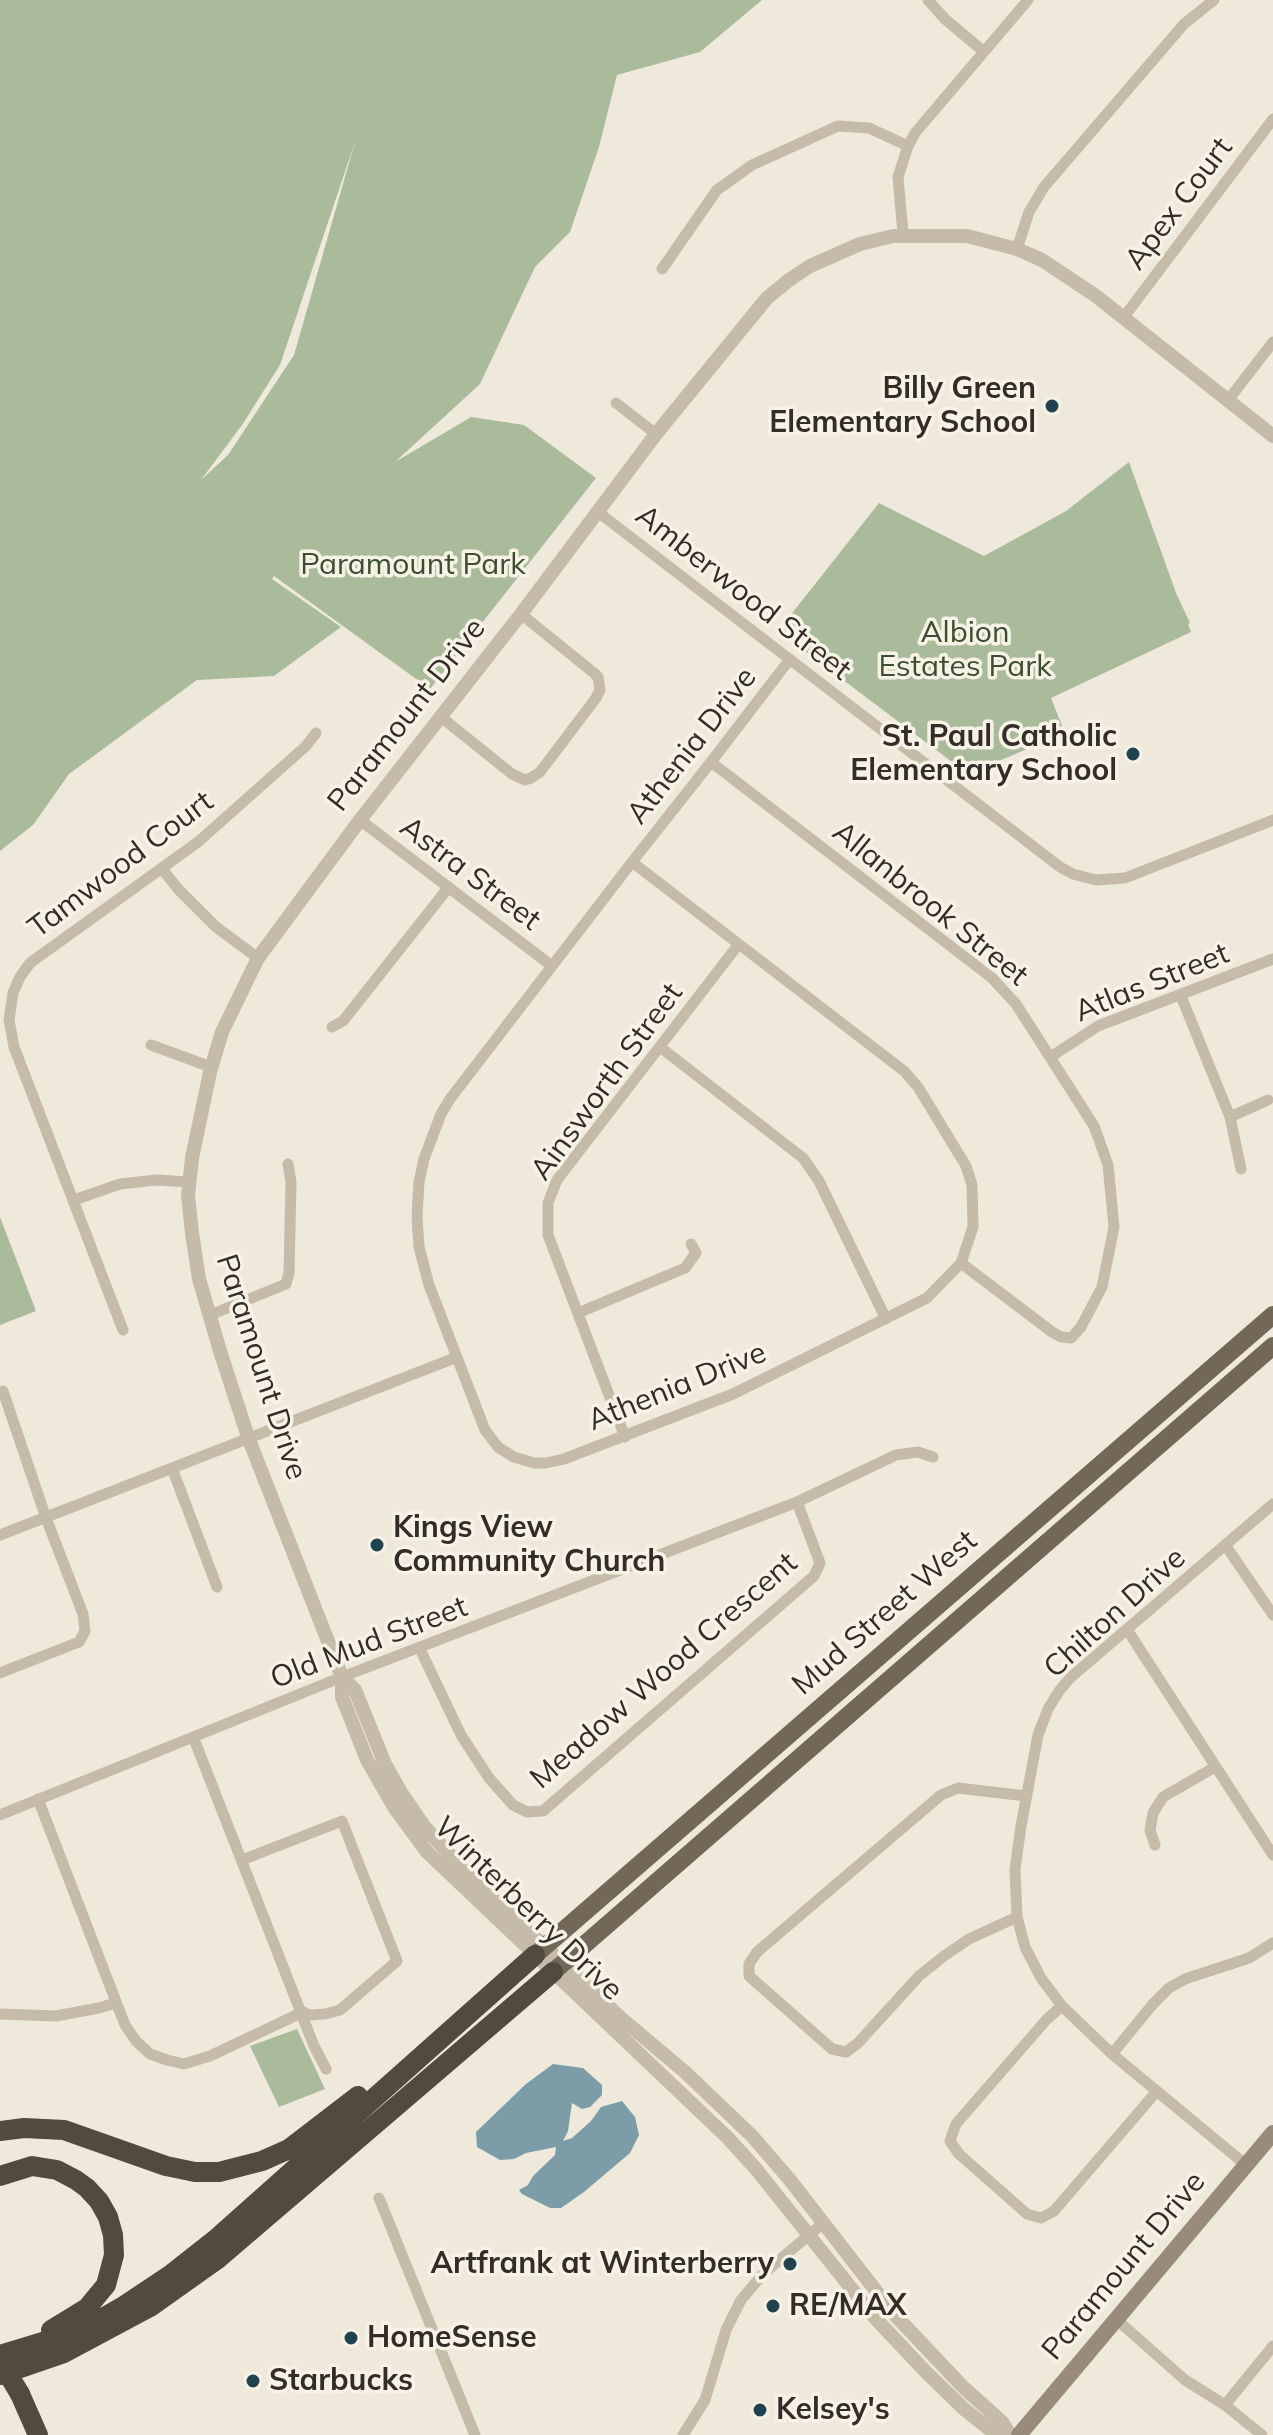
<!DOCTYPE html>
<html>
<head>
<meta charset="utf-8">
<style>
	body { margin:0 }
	canvas { display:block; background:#eee9da }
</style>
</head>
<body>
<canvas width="1273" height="2435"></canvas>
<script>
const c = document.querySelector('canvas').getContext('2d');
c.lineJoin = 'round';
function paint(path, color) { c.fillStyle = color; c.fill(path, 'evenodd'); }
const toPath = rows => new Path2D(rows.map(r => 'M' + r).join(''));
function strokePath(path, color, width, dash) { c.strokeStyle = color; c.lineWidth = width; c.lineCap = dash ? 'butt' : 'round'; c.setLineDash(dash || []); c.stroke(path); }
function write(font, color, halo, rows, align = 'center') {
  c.font = font + ' Mulish,sans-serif'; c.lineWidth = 7; c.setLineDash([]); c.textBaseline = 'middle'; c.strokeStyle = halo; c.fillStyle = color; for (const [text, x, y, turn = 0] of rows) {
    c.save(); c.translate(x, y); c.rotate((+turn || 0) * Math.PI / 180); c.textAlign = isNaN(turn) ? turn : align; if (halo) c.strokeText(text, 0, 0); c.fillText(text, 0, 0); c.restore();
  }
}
paint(toPath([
	[0,0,762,0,700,52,617,75,599,147,570,232,535,267,480,384,395,462,471,417,524,425,596,478,430,689,274,576,272,579,341,627,274,676,197,680,69,774,33,825,0,851],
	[355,142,294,355,228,455,201,480,242,425,280,365],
	[1129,462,1176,593,1190,623,1188,624,1191,632,1051,698,1065,733,968,774,778,631,879,503,984,556,1066,511],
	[0,1217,36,1311,0,1325],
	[297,2029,325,2089,279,2107,250,2046]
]), '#aabb9c');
paint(toPath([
	[553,2064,583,2068,602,2085,602,2095,590,2107,582,2109,572,2103,568,2131,563,2141,572,2138,591,2121,601,2107,622,2101,635,2117,639,2135,630,2153,584,2192,561,2208,550,2208,522,2194,519,2190,528,2185,533,2176,555,2155,556,2147,526,2153,514,2159,500,2160,477,2147,476,2132,526,2084]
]), '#7c9da8');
strokePath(toPath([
	[928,0,945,19,983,51],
	[903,234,898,177,908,146,915,133,1028,0],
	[1017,249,1029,212,1044,187,1184,24,1214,0],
	[662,269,717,190,752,165,838,126,869,128,908,146],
	[1124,317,1273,119],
	[1229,399,1273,342],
	[616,403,656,434],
	[598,512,1060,867,1073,874,1096,880,1125,878,1273,820],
	[441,717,512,774,525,780,531,778,540,772,596,698,600,690,598,677,594,673,521,614],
	[711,762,992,978,1016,1004,1094,1126,1108,1165,1114,1227,1102,1287,1081,1327,1071,1338,1061,1337,1052,1332,961,1263],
	[360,820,552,966],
	[632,862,904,1071,918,1087,966,1166,972,1185,973,1227,961,1263,927,1298,733,1394,564,1459,546,1463,534,1463,514,1457,498,1447,485,1430,429,1285,419,1247,417,1217,419,1182,424,1159,441,1114,450,1099,632,862,711,762,790,659],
	[162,869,179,890,216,927,258,958],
	[1181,996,1230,1117,1241,1169],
	[332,1027,343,1021,448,888],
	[151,1045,211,1067],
	[660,1047,803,1158,819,1181,886,1319],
	[1052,1056,1098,1026,1273,959],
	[1230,1117,1268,1100],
	[74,1200,120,1184,156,1180,189,1182],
	[578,1313,685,1268,696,1253,691,1244],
	[210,1315,286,1284,289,1273,291,1182,288,1164],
	[123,1330,14,1047,9,1020,13,993,20,977,30,963,198,842,306,746,316,733],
	[625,1437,548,1235,548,1203,557,1180,738,945],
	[172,1468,217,1587],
	[0,1535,457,1357],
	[1226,1546,1273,1615],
	[1128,1631,1273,1855],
	[420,1649,461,1735,489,1778,513,1805,527,1812,543,1811,814,1576,820,1563,797,1502],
	[0,1673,79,1642,85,1631,83,1614,46,1518,3,1391],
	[194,1739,314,2046,326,2069],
	[38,1799,125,2025,136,2041,150,2054,167,2060,184,2064,210,2056,303,2012,309,2015,325,2014,340,2010,397,1961,342,1821,242,1860],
	[0,1815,342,1677,797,1502,896,1455,918,1452,933,1457],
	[1155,1845,1150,1830,1153,1813,1163,1797,1215,1767],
	[1017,1917,969,1939,944,1956,919,1976,858,2043,846,2052,832,2049,749,1976,749,1964,757,1952,941,1795,958,1788,1026,1796],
	[1062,2006,1047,2019,956,2124,950,2141,959,2154,1027,2214,1041,2218,1054,2211,1157,2091],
	[0,2014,56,2016,99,2008,115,2003],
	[1112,2054,1153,2004,1169,1988,1185,1979,1249,1958,1273,1943],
	[1246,2165,1112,2054,1062,2006,1041,1978,1025,1947,1017,1917,1015,1869,1021,1826,1038,1735,1048,1709,1059,1691,1070,1678,1273,1504],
	[379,2198,475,2435],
	[1116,2319,1185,2380,1225,2405,1262,2435],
	[1225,2405,1273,2346],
	[683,2435,705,2400,726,2330,741,2300,763,2274,822,2224]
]), '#c5bba8', 11);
strokePath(toPath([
	[342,1677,342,1697,367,1760,394,1807,427,1852,728,2138,756,2169,875,2318,925,2371,964,2409,997,2435],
	[1010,2435,1002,2422,963,2387,894,2314,790,2180,752,2136,685,2072,622,2019,466,1873,424,1826,402,1794,385,1764,355,1690,342,1677,248,1437,220,1351,199,1279,192,1233,188,1195,192,1158,210,1072,222,1032,258,958,360,820,521,614,656,434,767,298,789,280,810,266,860,244,893,236,967,236,1017,249,1042,260,1096,296,1273,436]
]), '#c5bba8', 14);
strokePath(toPath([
	[1019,2435,1273,2133]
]), '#988b79', 16);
strokePath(toPath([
	[535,1955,1273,1315],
	[553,1972,1273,1346]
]), '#73675a', 18);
strokePath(toPath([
	[0,2131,24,2128,64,2130,166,2166,195,2172,219,2172,262,2161,289,2149,358,2096],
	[0,2176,32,2166,57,2170,76,2180,87,2188,99,2201,108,2217,113,2235,114,2255,106,2285,87,2308,51,2330],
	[0,2355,82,2330,122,2307,170,2275,217,2238,535,1955],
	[0,2375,64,2353,150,2307,219,2258,553,1972],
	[20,2394,38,2435]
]), '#52493f', 20);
strokePath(toPath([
	[0,2361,20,2394]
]), '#52493f', 20);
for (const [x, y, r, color] of [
	[1052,406,8,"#21424f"],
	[1133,754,8,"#21424f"],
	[377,1545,8,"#21424f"],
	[790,2264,8,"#21424f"],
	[773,2306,8,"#21424f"],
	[351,2338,8,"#21424f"],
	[253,2381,8,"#21424f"],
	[760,2410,8,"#21424f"]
]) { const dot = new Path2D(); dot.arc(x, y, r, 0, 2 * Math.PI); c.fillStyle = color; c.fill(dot); strokePath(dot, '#f7f2e6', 3); }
write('30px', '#322d27', '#f7f2e6', [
	["Apex Court",1179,204,-53],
	["Amberwood Street",743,593,38],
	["Paramount Drive",407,715,-52],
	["Athenia Drive",692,746,-52],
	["Tamwood Court",121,865,-37],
	["Astra Street",470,874,37],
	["Allanbrook Street",930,904,39],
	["Atlas Street",1152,983,-22],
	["Ainsworth Street",607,1082,-54],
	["Paramount Drive",261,1367,72],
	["Athenia Drive",677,1387,-22],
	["Mud Street West",885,1613,-41],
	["Chilton Drive",1115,1613,-42],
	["Old Mud Street",369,1643,-21],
	["Meadow Wood Crescent",664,1671,-41],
	["Winterberry Drive",528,1909,44],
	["Paramount Drive",1124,2266,-50]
]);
write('bold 30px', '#322d27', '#f7f2e6', [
	["Billy Green",1036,389,"right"],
	["Elementary School",1036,423,"right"],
	["St. Paul Catholic",1117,737,"right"],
	["Elementary School",1117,771,"right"],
	["Kings View",393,1528],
	["Community Church",393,1562],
	["Artfrank at Winterberry",774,2264,"right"],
	["RE/MAX",789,2306],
	["HomeSense",367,2338],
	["Starbucks",269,2381],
	["Kelsey's",776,2410]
], 'left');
write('30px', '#3b4e2e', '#f7f2e6', [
	["Paramount Park",413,565],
	["Albion",965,633],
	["Estates Park",965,667]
]);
</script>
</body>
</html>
